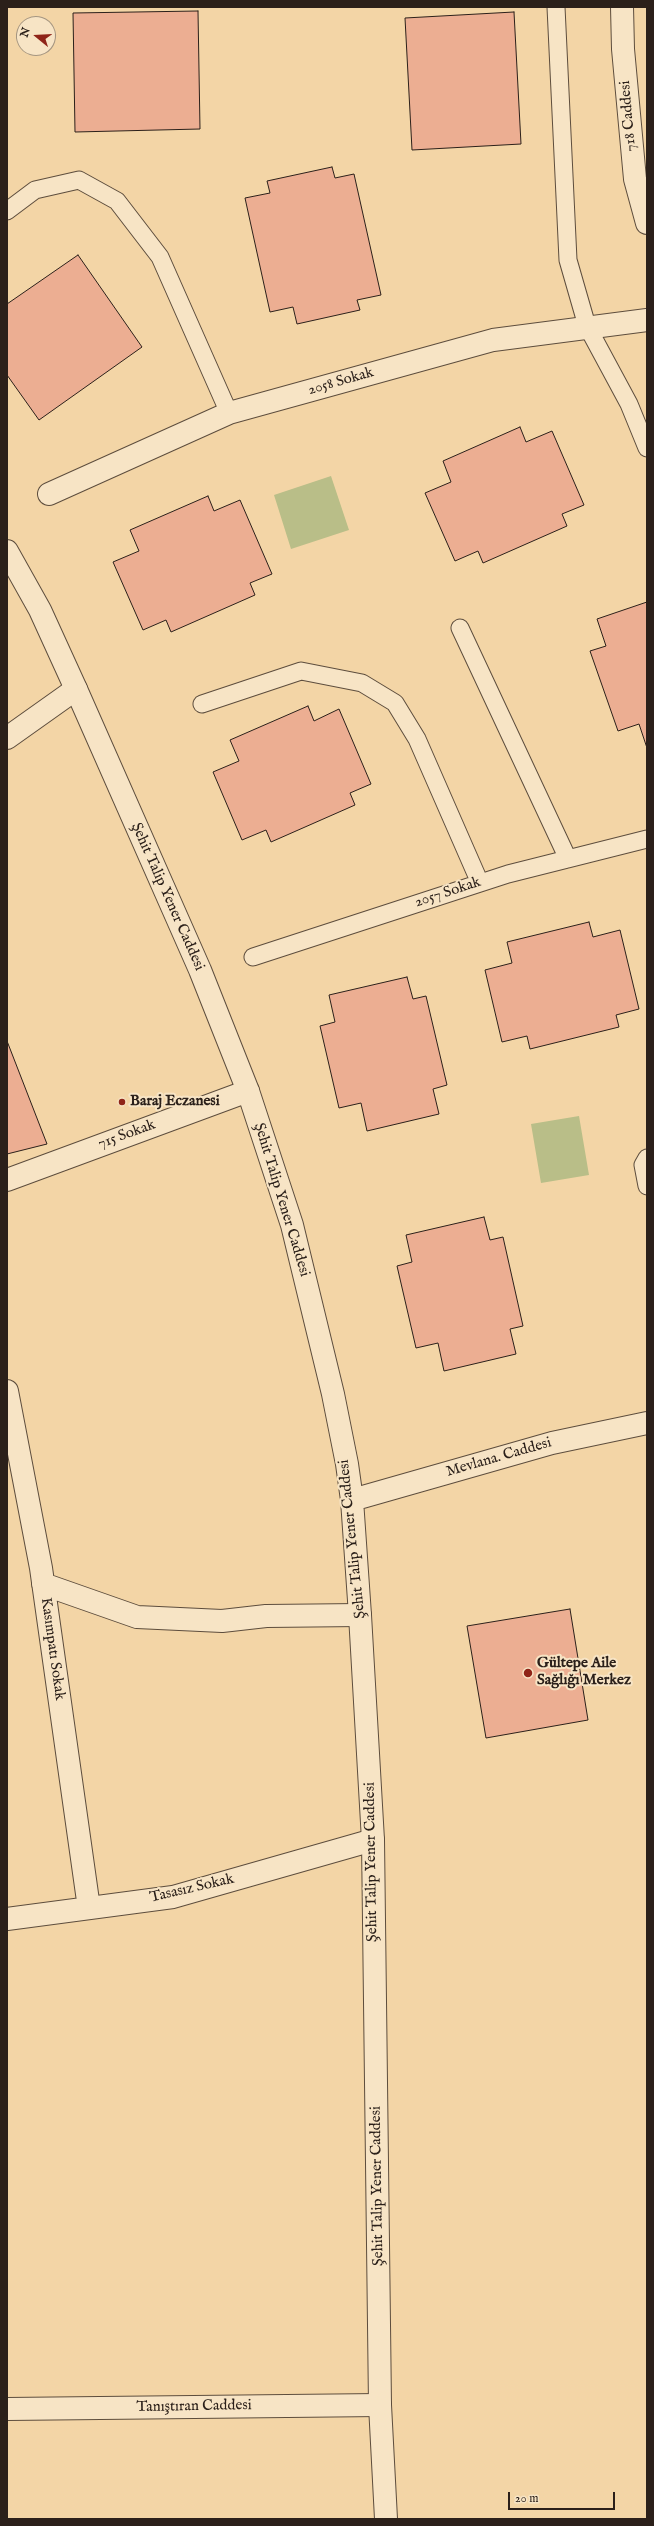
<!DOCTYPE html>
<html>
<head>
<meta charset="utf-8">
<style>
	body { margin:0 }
	#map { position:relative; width:654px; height:2526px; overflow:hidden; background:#f3d5a6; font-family:"IM FELL English",serif }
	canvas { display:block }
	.frame { position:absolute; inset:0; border:8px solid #2b201a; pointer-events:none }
	.north { position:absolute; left:16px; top:16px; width:40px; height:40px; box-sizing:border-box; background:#f7e4c5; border:1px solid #a59681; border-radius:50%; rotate:288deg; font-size:11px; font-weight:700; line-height:16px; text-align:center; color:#2b201a }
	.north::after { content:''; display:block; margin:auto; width:14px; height:18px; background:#8f2418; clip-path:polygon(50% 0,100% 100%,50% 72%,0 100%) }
	.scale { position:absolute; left:508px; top:2492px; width:107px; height:18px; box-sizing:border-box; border:2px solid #2b201a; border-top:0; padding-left:5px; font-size:12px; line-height:14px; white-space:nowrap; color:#2b201a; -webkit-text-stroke:3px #f7e4c5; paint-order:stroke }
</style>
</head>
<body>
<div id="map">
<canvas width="654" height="2526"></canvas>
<div class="frame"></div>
<div class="north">N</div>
<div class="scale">20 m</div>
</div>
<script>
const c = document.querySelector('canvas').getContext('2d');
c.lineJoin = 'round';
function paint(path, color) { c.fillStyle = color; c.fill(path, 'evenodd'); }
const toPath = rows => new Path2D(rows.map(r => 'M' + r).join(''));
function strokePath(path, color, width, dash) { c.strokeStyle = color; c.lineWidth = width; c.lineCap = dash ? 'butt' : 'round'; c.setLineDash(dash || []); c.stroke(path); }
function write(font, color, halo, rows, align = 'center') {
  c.font = font + ' "IM FELL English",serif'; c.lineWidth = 4; c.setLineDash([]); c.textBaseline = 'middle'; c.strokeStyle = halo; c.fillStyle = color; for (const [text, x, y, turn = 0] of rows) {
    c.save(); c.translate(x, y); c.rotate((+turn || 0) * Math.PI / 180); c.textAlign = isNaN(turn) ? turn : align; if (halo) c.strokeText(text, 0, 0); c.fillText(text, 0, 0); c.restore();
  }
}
paint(toPath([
	[331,476,349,530,291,549,274,495],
	[579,1116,589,1175,541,1183,531,1124]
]), '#b9be88');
const building = toPath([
	[198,11,200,129,75,132,73,13,198,11],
	[514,12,521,144,412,150,405,18,514,12],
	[332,167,335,178,354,174,381,295,357,300,360,310,297,324,293,307,270,312,245,198,270,193,267,181,332,167],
	[78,255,142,347,39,420,7,375,7,304,78,255],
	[520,427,526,442,552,431,584,505,562,514,567,526,483,563,478,551,455,561,425,493,451,482,443,461,520,427],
	[208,496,214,511,240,500,272,574,250,583,255,595,171,632,166,620,143,630,113,562,139,551,130,530,208,496],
	[647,602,647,748,639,724,618,731,590,651,606,646,597,619,647,602],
	[308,706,314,721,339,709,371,784,350,793,355,805,271,842,266,830,242,840,213,772,239,761,230,740,308,706],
	[589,922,593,937,620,930,639,1009,616,1015,619,1027,530,1049,527,1036,502,1042,485,970,512,963,507,942,589,922],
	[407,977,413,999,426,996,447,1085,433,1089,439,1114,367,1131,361,1103,339,1108,320,1026,335,1022,329,995,407,977],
	[7,1041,47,1144,7,1154,7,1041],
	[484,1217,490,1240,503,1237,523,1326,510,1329,516,1354,444,1371,438,1343,416,1348,397,1266,412,1262,406,1235,484,1217],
	[570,1609,588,1720,486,1738,467,1626,570,1609]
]);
paint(building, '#ecae92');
strokePath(building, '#2b201a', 1);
const service = toPath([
	[556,7,568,260,587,326,629,404,647,448],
	[7,211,35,190,79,180,117,201,160,257,229,413],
	[460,628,568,859],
	[202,704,301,671,362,683,395,703,417,739,480,883],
	[253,957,508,874,647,839],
	[647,1158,643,1165,647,1186]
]);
const minor = toPath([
	[49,494,229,413,493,340,647,320],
	[7,738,76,689],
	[7,1180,248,1091],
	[7,1391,41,1568,89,1908],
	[43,1584,137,1617,222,1621,266,1616,360,1615],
	[7,1919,173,1897,373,1840],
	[7,2409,380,2405]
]);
const tertiary = toPath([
	[622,7,623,49,635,179,647,223],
	[7,551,40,610,76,689,200,970,248,1091,292,1225,333,1394,347,1464,352,1500,360,1615,373,1840,380,2405,386,2519],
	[352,1500,552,1443,647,1423]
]);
strokePath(service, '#5d4d3d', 19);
strokePath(minor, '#5d4d3d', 24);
strokePath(tertiary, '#5d4d3d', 24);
strokePath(service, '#f7e4c5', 17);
strokePath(minor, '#f7e4c5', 22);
strokePath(tertiary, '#f7e4c5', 22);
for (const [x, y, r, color] of [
	[122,1102,4,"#8f2418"],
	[528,1673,5,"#8f2418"]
]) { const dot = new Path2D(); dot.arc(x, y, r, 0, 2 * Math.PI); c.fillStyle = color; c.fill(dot); strokePath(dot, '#f7e4c5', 1.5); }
write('15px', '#2b201a', '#f7e4c5', [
	["718 Caddesi",629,116,-95],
	["2058 Sokak",341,382,-16],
	["2057 Sokak",448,893,-18],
	["Şehit Talip Yener Caddesi",167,897,66],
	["715 Sokak",127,1135,-20],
	["Şehit Talip Yener Caddesi",281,1200,73],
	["Mevlana. Caddesi",499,1458,-16],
	["Şehit Talip Yener Caddesi",353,1539,-96],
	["Kasımpatı Sokak",52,1649,82],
	["Şehit Talip Yener Caddesi",372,1862,-91],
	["Tasasız Sokak",192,1889,-13],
	["Şehit Talip Yener Caddesi",378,2186,-91],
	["Tanıştıran Caddesi",194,2407,-1]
]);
write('bold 15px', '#2b201a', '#f7e4c5', [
	["Baraj Eczanesi",130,1102],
	["Gültepe Aile",537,1664],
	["Sağlığı Merkez",537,1681]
], 'left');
</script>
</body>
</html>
